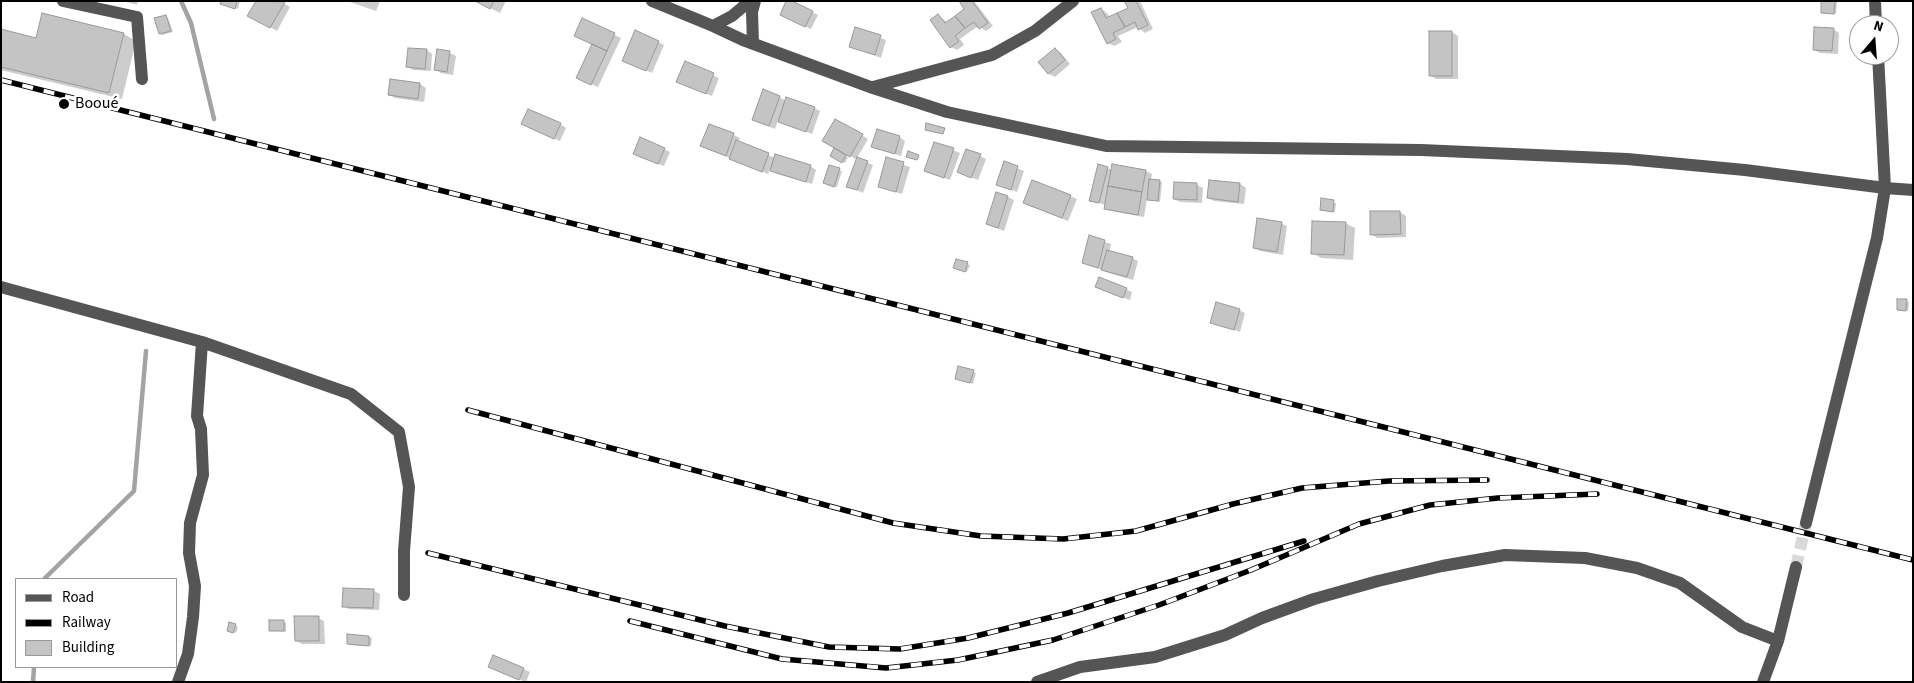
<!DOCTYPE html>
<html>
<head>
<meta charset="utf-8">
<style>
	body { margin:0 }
	#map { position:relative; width:1914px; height:683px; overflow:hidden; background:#fff; font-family:"Source Sans 3",sans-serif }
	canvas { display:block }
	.frame { position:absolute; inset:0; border:2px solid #000; pointer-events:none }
	.legend { position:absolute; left:15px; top:578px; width:162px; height:90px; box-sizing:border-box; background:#fff; border:1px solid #999; margin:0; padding:6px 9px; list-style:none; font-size:15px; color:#000 }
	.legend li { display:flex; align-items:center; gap:10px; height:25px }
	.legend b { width:25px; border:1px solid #999 }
	.north { position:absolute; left:1849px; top:15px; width:50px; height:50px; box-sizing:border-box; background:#fff; border:1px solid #999; border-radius:50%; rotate:18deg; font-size:14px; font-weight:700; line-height:20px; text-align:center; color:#000 }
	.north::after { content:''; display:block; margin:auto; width:18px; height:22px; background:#000; clip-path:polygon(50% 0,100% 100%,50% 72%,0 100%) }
</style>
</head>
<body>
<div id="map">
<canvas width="1914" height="683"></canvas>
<div class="frame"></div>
<ul class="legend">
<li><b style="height:6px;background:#555"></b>Road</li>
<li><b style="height:6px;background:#000"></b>Railway</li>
<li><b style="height:14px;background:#c4c4c4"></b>Building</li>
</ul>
<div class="north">N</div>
</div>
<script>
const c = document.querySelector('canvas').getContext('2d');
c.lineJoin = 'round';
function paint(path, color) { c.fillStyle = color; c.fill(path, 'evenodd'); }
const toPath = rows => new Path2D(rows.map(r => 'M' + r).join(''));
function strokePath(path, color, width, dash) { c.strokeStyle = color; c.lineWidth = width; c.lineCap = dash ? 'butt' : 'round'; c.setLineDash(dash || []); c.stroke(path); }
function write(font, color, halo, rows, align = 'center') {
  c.font = font + ' "Source Sans 3",sans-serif'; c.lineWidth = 5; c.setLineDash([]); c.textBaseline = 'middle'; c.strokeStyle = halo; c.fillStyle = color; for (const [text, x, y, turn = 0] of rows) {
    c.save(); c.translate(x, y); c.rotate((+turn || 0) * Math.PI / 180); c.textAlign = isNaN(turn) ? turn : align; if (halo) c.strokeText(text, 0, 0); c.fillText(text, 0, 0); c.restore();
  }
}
paint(toPath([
	[123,1,138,1,137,5],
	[222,1,240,1,238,9,224,5],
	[257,1,280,1,290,7,277,31,249,15],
	[347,1,380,1,376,11],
	[476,1,506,1,500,13],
	[961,1,974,1,993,26,986,31,978,26,960,39,964,45,957,50,951,47,938,15,948,23,966,9],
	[1126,1,1140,1,1153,29,1145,33,1138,27,1118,36,1122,42,1114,46,1108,43,1101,9,1107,13,1110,18,1129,8],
	[1822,1,1837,1,1836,14,1822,13],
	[812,12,818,15,811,29,787,18],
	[166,16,168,18,173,32,162,35,160,34],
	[583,20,621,38,598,87,584,81,593,44],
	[856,29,886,40,881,58,851,46],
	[1833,29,1839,33,1838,54,1820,53,1814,50],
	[1,31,37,39,124,34,136,41,122,99,1,70],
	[1430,32,1452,32,1458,36,1458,79,1436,79,1430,75],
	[658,42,664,45,652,73,629,63],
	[1055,49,1061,53,1070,64,1055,77,1049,74,1039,62],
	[427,50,432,54,431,71,413,70,407,66],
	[438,51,450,53,456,56,453,75,441,73,435,69],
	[685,63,719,78,712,96,684,84],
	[391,80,420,84,426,88,424,102,395,98,389,95],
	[779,97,786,101,814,108,820,111,812,134,778,120,775,129,753,120],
	[835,120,868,139,857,158,873,165,863,193,848,186,857,160,849,155,845,163,834,157,834,150,848,157,849,155],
	[560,124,566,128,560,141,528,127],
	[709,125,734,135,740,138,738,142,775,158,810,166,816,170,812,184,778,174,770,169,768,174,708,149],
	[899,137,905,141,901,156,873,147],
	[935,143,960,153,950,180,926,171],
	[664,149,670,152,664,166,640,157],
	[980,156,986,159,978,180,958,172],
	[887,159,910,167,902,194,879,187],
	[1005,163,1024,171,1017,192,998,185],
	[830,167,842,171,837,187,827,184],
	[1107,168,1112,170,1146,171,1152,174,1151,180,1162,182,1160,202,1147,199,1144,217,1111,211,1105,208,1105,205,1091,200],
	[1033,181,1077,199,1068,221,1025,203],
	[1210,181,1240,184,1246,188,1244,204,1214,201,1208,198],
	[1175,183,1197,185,1203,188,1202,203,1180,202,1174,199],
	[1008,197,1014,200,1004,231,987,224],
	[1322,200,1336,203,1335,212,1321,210],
	[1400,212,1406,216,1406,237,1377,238,1371,234],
	[1281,223,1287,226,1283,255,1260,251,1254,248],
	[1345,223,1355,228,1353,260,1321,258,1312,253],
	[1090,237,1111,244,1109,252,1132,258,1138,261,1133,280,1109,273,1083,262],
	[967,264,970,265,967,272,957,269],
	[1100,279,1132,292,1130,300,1103,290],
	[1906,300,1909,302,1908,311,1898,310],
	[1239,310,1245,313,1240,332,1212,322],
	[973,372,976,373,973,384,959,380],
	[374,591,380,594,379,610,349,609,343,606],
	[318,618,324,621,325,644,302,644,296,641],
	[284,622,286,623,286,632,270,630],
	[235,625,238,627,236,633,231,632],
	[349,635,369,637,372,638,371,646,350,645,348,643],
	[494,656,530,672,526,682,496,670]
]), '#0003');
strokePath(toPath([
	[181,1,191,23,214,119],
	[44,579,134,491,146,351],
	[33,682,34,667]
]), '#a3a3a3', 4.5);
const building = toPath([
	[221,1,237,1,235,9,220,4,221,1],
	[256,1,285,2,270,28,247,16,256,1],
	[475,1,494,1,490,9,475,1],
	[786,1,792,1,813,11,805,27,780,15,786,1],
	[959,1,972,1,988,23,979,29,974,22,965,28,955,16,964,9,959,1],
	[1124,1,1136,1,1148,25,1138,30,1135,22,1125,27,1117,13,1128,8,1124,1],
	[1821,1,1835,1,1834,14,1821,13,1821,1],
	[1101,8,1106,18,1117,13,1125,27,1113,33,1116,39,1107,44,1091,12,1101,8],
	[42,13,124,33,109,93,1,67,1,29,36,38,42,13],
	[938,14,945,23,955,16,965,28,955,36,959,41,950,48,930,20,938,14],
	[166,15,171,31,159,34,154,18,166,15],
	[582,18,615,33,607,51,574,36,582,18],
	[855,27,881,35,875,55,849,47,855,27],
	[1814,27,1834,28,1832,51,1813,50,1814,27],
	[635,30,659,41,646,71,622,61,635,30],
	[1429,31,1452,31,1452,76,1429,76,1429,31],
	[592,44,607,51,591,85,576,78,592,44],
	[408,48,427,49,425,69,406,67,408,48],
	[1055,48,1065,60,1048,74,1038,62,1055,48],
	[437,49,450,51,447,72,434,70,437,49],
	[685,61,714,73,706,94,676,82,685,61],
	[390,79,420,83,418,99,388,95,390,79],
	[763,89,780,96,769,126,752,120,763,89],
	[786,97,815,107,806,132,778,122,786,97],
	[528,109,561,123,554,139,521,124,528,109],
	[835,119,863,134,850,157,822,141,835,119],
	[926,123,945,128,943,134,925,130,926,123],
	[709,124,734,133,726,156,700,146,709,124],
	[877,129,900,136,895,154,871,147,877,129],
	[640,137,665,148,658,164,633,154,640,137],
	[736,140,769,153,762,172,729,159,736,140],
	[934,142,954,148,944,178,924,171,934,142],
	[834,148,846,155,842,163,830,156,834,148],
	[966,149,981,154,971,178,957,172,966,149],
	[908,151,919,155,917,160,906,157,908,151],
	[775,154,811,165,806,182,770,171,775,154],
	[857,157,868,161,857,190,846,187,857,157],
	[886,157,904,162,896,192,878,187,886,157],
	[1004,161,1018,166,1011,190,996,185,1004,161],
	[1098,164,1108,167,1099,203,1089,201,1098,164],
	[1112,164,1146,170,1142,192,1108,186,1112,164],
	[829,165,840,168,834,187,823,183,829,165],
	[1149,179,1160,180,1158,201,1147,200,1149,179],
	[1032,180,1071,195,1062,218,1023,203,1032,180],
	[1209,180,1240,183,1238,202,1207,198,1209,180],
	[1174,182,1197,183,1197,200,1173,199,1174,182],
	[1108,186,1142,192,1138,215,1104,209,1108,186],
	[996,192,1008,196,998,228,986,224,996,192],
	[1321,198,1334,200,1333,212,1320,210,1321,198],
	[1370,211,1400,211,1401,234,1370,235,1370,211],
	[1257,218,1282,222,1277,252,1253,248,1257,218],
	[1312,221,1346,222,1344,255,1311,254,1312,221],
	[1089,235,1105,240,1098,268,1082,263,1089,235],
	[1107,250,1133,257,1127,277,1101,270,1107,250],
	[956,259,968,262,965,272,953,268,956,259],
	[1099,277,1127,288,1123,298,1095,287,1099,277],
	[1897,299,1907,299,1906,311,1897,310,1897,299],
	[1216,302,1240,309,1234,330,1210,323,1216,302],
	[958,366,974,370,970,383,955,379,958,366],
	[343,588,374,589,373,608,342,607,343,588],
	[294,616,319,616,319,641,295,641,294,616],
	[269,620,284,620,284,631,269,631,269,620],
	[229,622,236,624,233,633,227,631,229,622],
	[347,634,369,636,369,646,347,644,347,634],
	[493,655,524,668,519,680,488,667,493,655]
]);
paint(building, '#c4c4c4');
strokePath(building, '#999', 1);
strokePath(toPath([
	[1796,567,1806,523]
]), '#d9d9d9', 12, [12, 6]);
strokePath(toPath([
	[63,1,137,17,142,79],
	[652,1,713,26,743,40,873,88,947,112,1106,146,1421,150,1627,159,1745,170,1885,188,1913,190],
	[1875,1,1876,25],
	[713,26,732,16,750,1],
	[753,44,752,12,755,1],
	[873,87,992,55,1035,31,1073,1],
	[1,287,202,342,351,394,399,432,409,487,404,551,404,595],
	[1806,523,1877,238,1885,188,1878,55],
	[178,682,188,654,193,617,195,586,189,553,190,523,203,475,201,429,197,416,202,342],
	[1037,682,1080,667,1155,657,1225,635,1262,618,1314,599,1378,581,1442,566,1505,555,1585,558,1637,568,1680,583,1742,627,1778,641],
	[1763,682,1778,641,1796,567]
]), '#555', 12);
const rail = toPath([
	[1,80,1913,560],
	[468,410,893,523,981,536,1063,539,1136,531,1233,504,1302,488,1389,481,1487,480],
	[428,553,725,626,829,647,900,649,968,638,1068,613,1304,541],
	[630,621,782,659,886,668,958,660,1053,640,1159,605,1251,570,1359,524,1430,505,1498,498,1597,494]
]);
strokePath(rail, '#000', 5.5);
strokePath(rail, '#fff', 4, [11]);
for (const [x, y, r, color] of [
	[64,104,6,"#000"]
]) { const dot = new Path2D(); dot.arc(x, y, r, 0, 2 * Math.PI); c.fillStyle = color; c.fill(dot); strokePath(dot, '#fff', 2); }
write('16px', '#000', '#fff', [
	["Booué",75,104]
], 'left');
</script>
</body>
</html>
